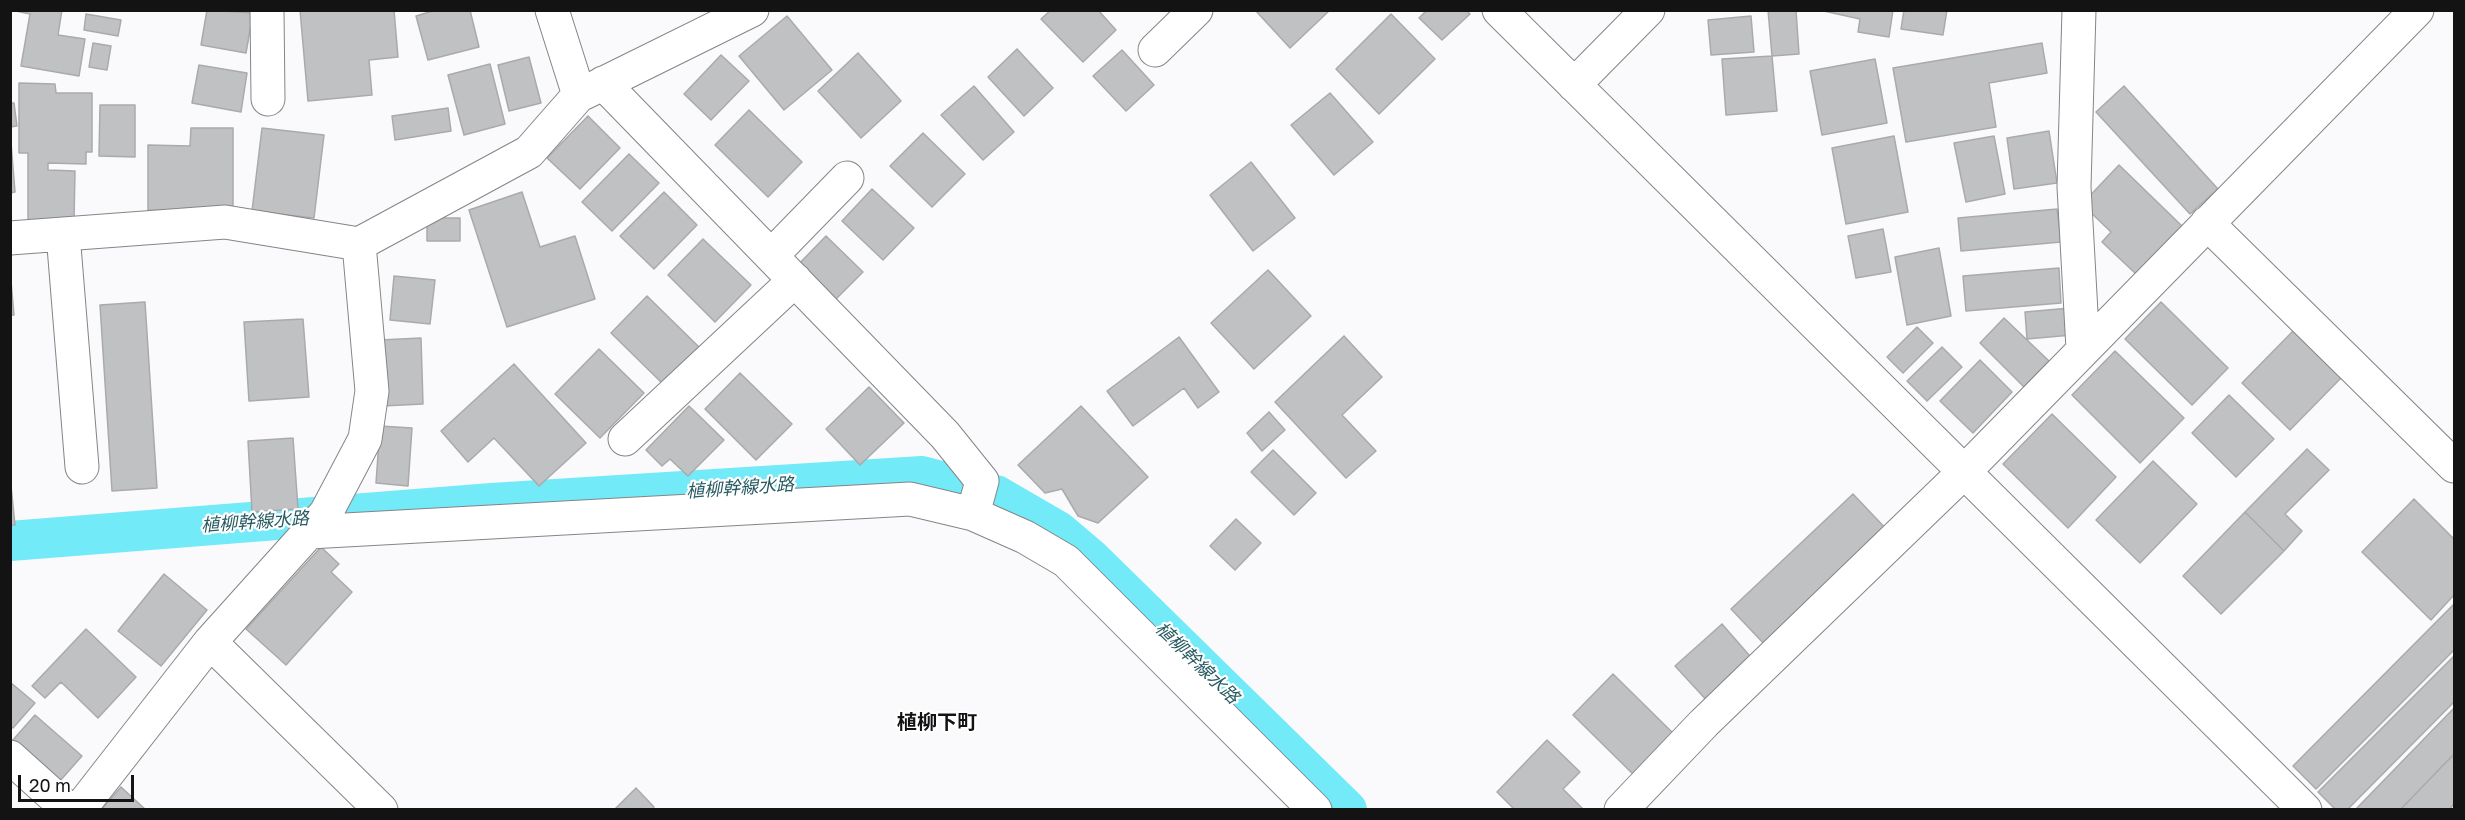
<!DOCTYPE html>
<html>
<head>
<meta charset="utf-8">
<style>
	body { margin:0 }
	#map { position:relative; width:2465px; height:820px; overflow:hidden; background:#fafafc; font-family:"Golos Text",sans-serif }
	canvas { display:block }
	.frame { position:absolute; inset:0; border:12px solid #131314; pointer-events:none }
	.scale { position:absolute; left:18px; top:775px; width:116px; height:27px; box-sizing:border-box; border:3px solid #131314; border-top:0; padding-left:8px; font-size:18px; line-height:21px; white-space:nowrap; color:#131314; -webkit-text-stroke:4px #fff; paint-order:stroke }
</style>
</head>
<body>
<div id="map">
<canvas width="2465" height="820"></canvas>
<div class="frame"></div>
<div class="scale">20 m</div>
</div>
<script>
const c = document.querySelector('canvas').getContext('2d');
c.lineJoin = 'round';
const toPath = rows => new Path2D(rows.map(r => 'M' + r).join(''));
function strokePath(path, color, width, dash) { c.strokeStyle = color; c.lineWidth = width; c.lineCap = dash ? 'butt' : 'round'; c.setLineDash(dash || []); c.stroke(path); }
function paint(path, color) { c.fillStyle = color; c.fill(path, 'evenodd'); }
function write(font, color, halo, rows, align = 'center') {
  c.font = font + ' "Golos Text","Noto Sans JP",sans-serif'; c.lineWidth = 4.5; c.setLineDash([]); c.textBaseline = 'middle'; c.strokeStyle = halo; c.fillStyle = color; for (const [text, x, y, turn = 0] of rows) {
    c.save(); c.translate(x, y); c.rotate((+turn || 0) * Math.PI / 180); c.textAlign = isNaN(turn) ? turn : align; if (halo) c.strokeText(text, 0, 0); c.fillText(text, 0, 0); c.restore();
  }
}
strokePath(toPath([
	[10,541,492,503,922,476,996,495,1058,531,1091,559,1347,810]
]), '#73eaf8', 40);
const building = toPath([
	[11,10,62,10,58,35,85,39,79,76,21,66,30,14,11,10],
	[207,10,253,13,246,53,201,45,207,10],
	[300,10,394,10,398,57,369,60,372,95,308,101,300,10],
	[436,10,470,10,479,47,428,60,416,16,436,10],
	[1051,10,1098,10,1116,30,1083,62,1041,19,1051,10],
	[1255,10,1330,10,1290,48,1255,10],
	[1427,10,1466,10,1470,14,1442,40,1419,18,1427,10],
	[1768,10,1796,10,1799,54,1772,56,1768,10],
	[1819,10,1893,10,1889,37,1858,32,1860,19,1819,10],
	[1904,10,1947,10,1943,35,1901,29,1904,10],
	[86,14,121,20,118,36,84,30,86,14],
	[1391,14,1435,59,1379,114,1336,69,1391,14],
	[787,16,832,70,784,110,739,56,787,16],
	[1751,16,1754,52,1711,55,1708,20,1751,16],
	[93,43,111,46,107,70,89,67,93,43],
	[2042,43,2047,73,1989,83,1996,127,1906,142,1893,68,2042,43],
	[1017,49,1053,88,1024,116,988,77,1017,49],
	[1122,50,1154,85,1126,111,1093,76,1122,50],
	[858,53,901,101,861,138,818,91,858,53],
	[721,55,749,81,711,120,684,94,721,55],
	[1772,56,1777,111,1726,115,1722,59,1772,56],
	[529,57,541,103,509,111,498,65,529,57],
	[1875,59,1887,123,1822,135,1810,71,1875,59],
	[490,64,505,124,464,135,448,75,490,64],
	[199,65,247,73,241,112,192,103,199,65],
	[19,83,55,84,56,93,92,93,92,152,86,152,86,164,48,163,48,170,75,171,74,221,28,220,28,153,19,153,19,83],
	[974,86,1014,132,983,160,941,115,974,86],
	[2124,86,2218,189,2190,214,2096,112,2124,86],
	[1330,93,1373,142,1334,175,1291,125,1330,93],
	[10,103,14,103,17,126,10,127,10,103],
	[100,105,135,105,135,157,99,156,100,105],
	[448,108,451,131,395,140,392,116,448,108],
	[749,110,802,162,768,197,715,145,749,110],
	[588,116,620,148,580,189,547,158,588,116],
	[191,128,233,128,233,211,148,210,148,145,190,146,191,128],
	[262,128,324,135,314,218,252,211,262,128],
	[10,130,15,192,10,193,10,130],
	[2049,131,2057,183,2014,189,2007,138,2049,131],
	[923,133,965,174,932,207,890,166,923,133],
	[1894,136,1908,212,1846,224,1832,148,1894,136],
	[1994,136,2005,194,1966,202,1954,143,1994,136],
	[629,154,659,183,612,231,582,202,629,154],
	[1251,162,1295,218,1253,251,1210,195,1251,162],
	[2119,165,2182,226,2136,274,2102,242,2111,232,2082,204,2119,165],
	[872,189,914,228,883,260,842,221,872,189],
	[522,192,540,247,575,236,595,299,507,327,469,210,522,192],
	[664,192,697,225,654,269,620,236,664,192],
	[2057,209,2061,242,1961,251,1958,218,2057,209],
	[427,218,460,218,460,241,427,241,427,218],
	[1883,229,1891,272,1856,278,1848,236,1883,229],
	[826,236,863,272,827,308,791,272,826,236],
	[703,239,751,285,715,322,668,275,703,239],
	[1939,248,1951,316,1907,325,1895,257,1939,248],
	[2059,268,2061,303,1966,311,1963,276,2059,268],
	[10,270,14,315,10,315,10,270],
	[1268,270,1311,316,1254,369,1211,323,1268,270],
	[394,276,435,280,430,324,390,320,394,276],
	[647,296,699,347,663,384,611,333,647,296],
	[145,302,157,488,112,491,100,305,145,302],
	[2161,302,2228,368,2192,405,2125,339,2161,302],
	[2070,308,2072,335,2027,339,2025,312,2070,308],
	[2004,318,2049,361,2024,387,1980,343,2004,318],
	[303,319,309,397,249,401,244,322,303,319],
	[1917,327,1933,343,1903,373,1887,357,1917,327],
	[2294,330,2342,377,2290,430,2242,383,2294,330],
	[1344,336,1382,377,1342,415,1376,451,1346,478,1275,402,1344,336],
	[1179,337,1219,392,1198,408,1184,388,1133,426,1107,391,1179,337],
	[421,338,423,404,383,406,380,340,421,338],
	[1942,347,1962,367,1927,401,1907,381,1942,347],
	[599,349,644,393,600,438,555,394,599,349],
	[2115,351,2184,418,2140,463,2072,395,2115,351],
	[1980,360,2012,392,1973,433,1940,401,1980,360],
	[514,364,586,443,539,486,494,438,468,462,441,431,514,364],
	[740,373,792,424,756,460,705,409,740,373],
	[869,387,904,423,860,465,826,429,869,387],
	[2229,395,2274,439,2236,477,2192,433,2229,395],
	[689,406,724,440,688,476,670,459,662,466,646,450,689,406],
	[1081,406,1148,477,1098,523,1078,516,1062,489,1045,493,1018,465,1081,406],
	[1269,412,1285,430,1262,451,1247,433,1269,412],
	[2052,414,2116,477,2068,528,2003,464,2052,414],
	[380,426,412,428,408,486,376,483,380,426],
	[293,438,298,509,252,512,248,441,293,438],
	[2307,449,2329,470,2285,514,2302,531,2284,551,2245,512,2307,449],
	[1273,450,1316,493,1294,515,1251,472,1273,450],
	[2153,461,2197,504,2140,563,2096,520,2153,461],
	[10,476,15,525,10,525,10,476],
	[1853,494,1890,533,1768,648,1731,609,1853,494],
	[2414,499,2454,539,2454,595,2431,620,2362,552,2414,499],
	[2245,512,2284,551,2221,614,2183,576,2245,512],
	[1236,519,1261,543,1235,570,1210,546,1236,519],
	[321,547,339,564,331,572,352,592,286,665,246,629,321,547],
	[164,574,207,610,161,666,118,631,164,574],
	[2454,604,2454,650,2316,789,2293,766,2454,604],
	[1722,624,1756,663,1710,704,1675,666,1722,624],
	[86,629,136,677,98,718,61,682,45,698,32,686,86,629],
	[2454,656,2454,702,2347,810,2336,810,2318,792,2454,656],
	[1613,674,1678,738,1638,779,1573,715,1613,674],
	[10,682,35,703,13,728,10,725,10,682],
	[2454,708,2454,754,2400,810,2355,810,2454,708],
	[35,715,82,756,59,782,12,741,35,715],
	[1547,740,1580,772,1563,789,1584,810,1515,810,1497,792,1547,740],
	[2454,754,2454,804,2449,810,2400,810,2454,754],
	[121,787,146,810,101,810,121,787],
	[636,788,654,807,652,810,614,810,636,788]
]);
paint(building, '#c0c1c2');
strokePath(building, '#aaaaac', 1.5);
const street = toPath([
	[267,10,268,99],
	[1499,10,2305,810],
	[2079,10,2074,187,2083,349],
	[1155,50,1196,10],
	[603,83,945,435,982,481,973,514],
	[1574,85,1648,10],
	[584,93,752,10],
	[2207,223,2454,466],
	[63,234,82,467],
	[10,238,225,222,359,244],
	[771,256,847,178],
	[625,439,795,280],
	[309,532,910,499,973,514,1025,537,1066,561,1315,810],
	[210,642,381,810],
	[10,757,69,810],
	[79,810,210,642,326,513,365,439,372,391,359,244,529,152,579,95,552,10],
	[1621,810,1704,723,1963,473,2417,10]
]);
strokePath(street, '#858587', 35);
strokePath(street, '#fff', 33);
write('italic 18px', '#285b61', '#fff', [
	["植柳幹線水路",740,488,-4],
	["植柳幹線水路",255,522,-4],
	["植柳幹線水路",1197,663,44]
]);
write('bold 20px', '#131314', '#fff', [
	["植柳下町",937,723]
]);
</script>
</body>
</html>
